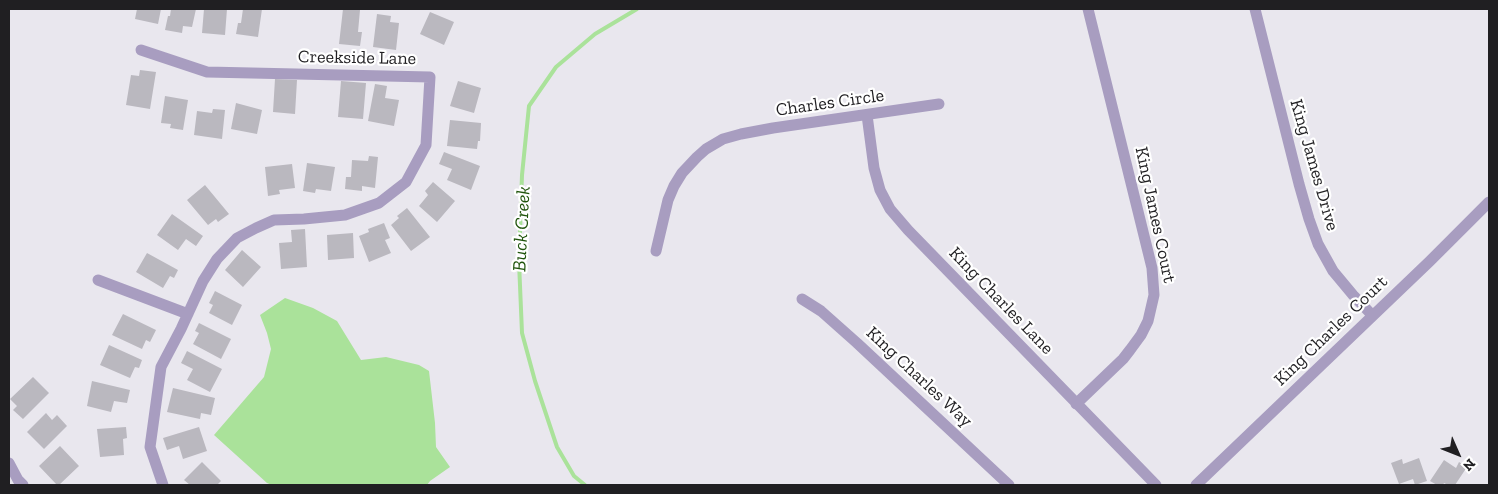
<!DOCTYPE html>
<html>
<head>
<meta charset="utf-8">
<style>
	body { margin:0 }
	#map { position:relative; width:1498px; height:494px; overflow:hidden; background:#e9e7ee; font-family:"Zilla Slab",serif }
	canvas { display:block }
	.frame { position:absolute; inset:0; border:10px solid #201f22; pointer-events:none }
	.north { position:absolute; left:1433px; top:429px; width:50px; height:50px; -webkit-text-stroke:4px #fff; paint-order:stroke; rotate:134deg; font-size:14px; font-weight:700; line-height:20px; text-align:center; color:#201f22 }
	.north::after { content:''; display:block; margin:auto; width:18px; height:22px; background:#201f22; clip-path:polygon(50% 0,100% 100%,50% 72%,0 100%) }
</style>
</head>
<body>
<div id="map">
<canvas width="1498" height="494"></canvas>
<div class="frame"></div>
<div class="north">N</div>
</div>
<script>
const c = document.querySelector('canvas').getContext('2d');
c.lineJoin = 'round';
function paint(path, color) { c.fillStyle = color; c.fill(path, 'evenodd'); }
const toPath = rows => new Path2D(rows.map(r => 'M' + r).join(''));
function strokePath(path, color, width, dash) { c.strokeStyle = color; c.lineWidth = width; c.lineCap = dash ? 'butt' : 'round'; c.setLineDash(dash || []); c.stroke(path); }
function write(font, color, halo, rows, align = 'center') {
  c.font = font + ' "Zilla Slab",serif'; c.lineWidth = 4.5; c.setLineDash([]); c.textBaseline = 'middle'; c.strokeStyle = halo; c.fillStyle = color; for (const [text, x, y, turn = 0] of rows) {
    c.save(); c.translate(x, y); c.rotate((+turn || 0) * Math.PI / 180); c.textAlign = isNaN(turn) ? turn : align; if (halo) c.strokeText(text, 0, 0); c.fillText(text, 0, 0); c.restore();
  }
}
paint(toPath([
	[285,298,313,308,337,321,361,360,386,357,419,365,429,371,435,423,436,447,450,467,430,481,427,485,272,485,267,483,214,435,264,377,271,349,267,333,260,315]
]), '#aae29a');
strokePath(toPath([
	[585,485,574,476,557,447,535,381,522,333,519,262,522,175,529,106,556,67,595,34,637,9]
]), '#aae29a', 4);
paint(toPath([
	[137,9,161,9,158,24,135,19],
	[171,9,196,9,192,27,183,26,182,33,165,30,168,16,170,16],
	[204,9,227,9,225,35,202,33],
	[243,9,262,9,258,37,236,34,238,23,241,23],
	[343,9,360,10,358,32,362,32,360,46,339,44],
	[430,12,454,22,444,45,420,34],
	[377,14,391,16,390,22,399,23,396,50,373,47],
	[140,70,156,72,150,109,126,105,131,75,139,76],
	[275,79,297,80,295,114,273,112],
	[341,81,366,83,363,119,338,117],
	[458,81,481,88,474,113,450,106],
	[375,84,387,86,385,98,399,100,394,126,368,121],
	[165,96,188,100,183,130,170,128,171,124,161,123],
	[236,103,262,110,257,134,231,129],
	[213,109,225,110,222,139,194,135,197,111,212,113],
	[450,120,481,123,480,141,478,141,477,149,447,146],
	[444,152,480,166,471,190,447,180,452,169,439,164],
	[369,156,378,157,375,188,362,186,362,191,345,189,346,177,351,177,352,160,368,161],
	[307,163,335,167,331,191,316,189,315,193,303,191],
	[292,164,295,188,279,190,280,194,268,196,265,167],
	[433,182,455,201,437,222,419,206,428,195,425,191],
	[205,185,229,214,218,222,216,219,208,225,187,200],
	[407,208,430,237,411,251,391,225,399,218,397,216],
	[172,214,203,236,196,246,186,239,178,250,157,235],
	[384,223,390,238,385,240,391,253,369,262,359,236,369,232,368,229],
	[305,229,307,267,281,269,279,243,292,242,291,230],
	[353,233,354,258,328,260,327,235],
	[242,250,261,267,243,287,225,270],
	[147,253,178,270,174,278,170,276,163,288,136,272],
	[215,291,242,305,232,325,209,313,213,305,209,303],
	[123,314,156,330,150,342,146,340,142,349,112,335],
	[199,323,231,339,221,359,193,344,199,333,195,331],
	[109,345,142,360,139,368,135,367,130,378,100,365],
	[187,351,222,369,210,392,187,380,193,369,181,363],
	[33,377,49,393,23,419,13,410,17,406,10,399],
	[92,381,130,390,127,403,114,401,111,412,87,406],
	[173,388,215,398,211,415,201,413,200,419,167,412],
	[46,413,52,420,57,415,67,426,44,449,27,432],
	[126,427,127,438,123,439,124,455,100,457,97,429],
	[199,427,207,451,183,459,179,446,167,450,163,438],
	[60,446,79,466,59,485,57,485,39,466],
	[1419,458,1427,481,1415,485,1413,479,1399,484,1391,463,1402,459,1403,464],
	[1444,460,1456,468,1459,462,1467,467,1455,485,1448,485,1444,483,1443,485,1437,485,1430,481],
	[202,462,221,481,217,485,190,485,184,480]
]), '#bab8bf');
strokePath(toPath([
	[1255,9,1299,184,1309,219,1318,244,1333,271,1353,295,1372,315],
	[141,50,207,72,430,77,426,145,406,182,379,203,345,215,304,219,274,220,256,228,237,238,217,259,203,281,181,329,161,367,150,447,163,485],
	[867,115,874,168,880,190,890,209,908,230,1156,485],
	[656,251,668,200,674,186,682,173,697,157,706,149,723,139,741,134,773,128,939,104],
	[98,280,188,314],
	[802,299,821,311,857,343,1009,485],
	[1076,404,1123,359,1130,350,1141,335,1148,321,1154,295,1152,268,1088,9],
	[9,463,18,480,23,485],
	[1196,485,1430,261,1489,202]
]), '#a89dc0', 11);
write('18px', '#201f22', '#fff', [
	["Creekside Lane",357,58,1],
	["Charles Circle",830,103,-8],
	["King James Drive",1314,165,74],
	["King James Court",1155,215,78],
	["King Charles Lane",1001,301,46],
	["King Charles Court",1331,331,-44],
	["King Charles Way",919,377,43]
]);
write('italic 19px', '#20540c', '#fff', [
	["Buck Creek",522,229,-87]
]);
</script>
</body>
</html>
